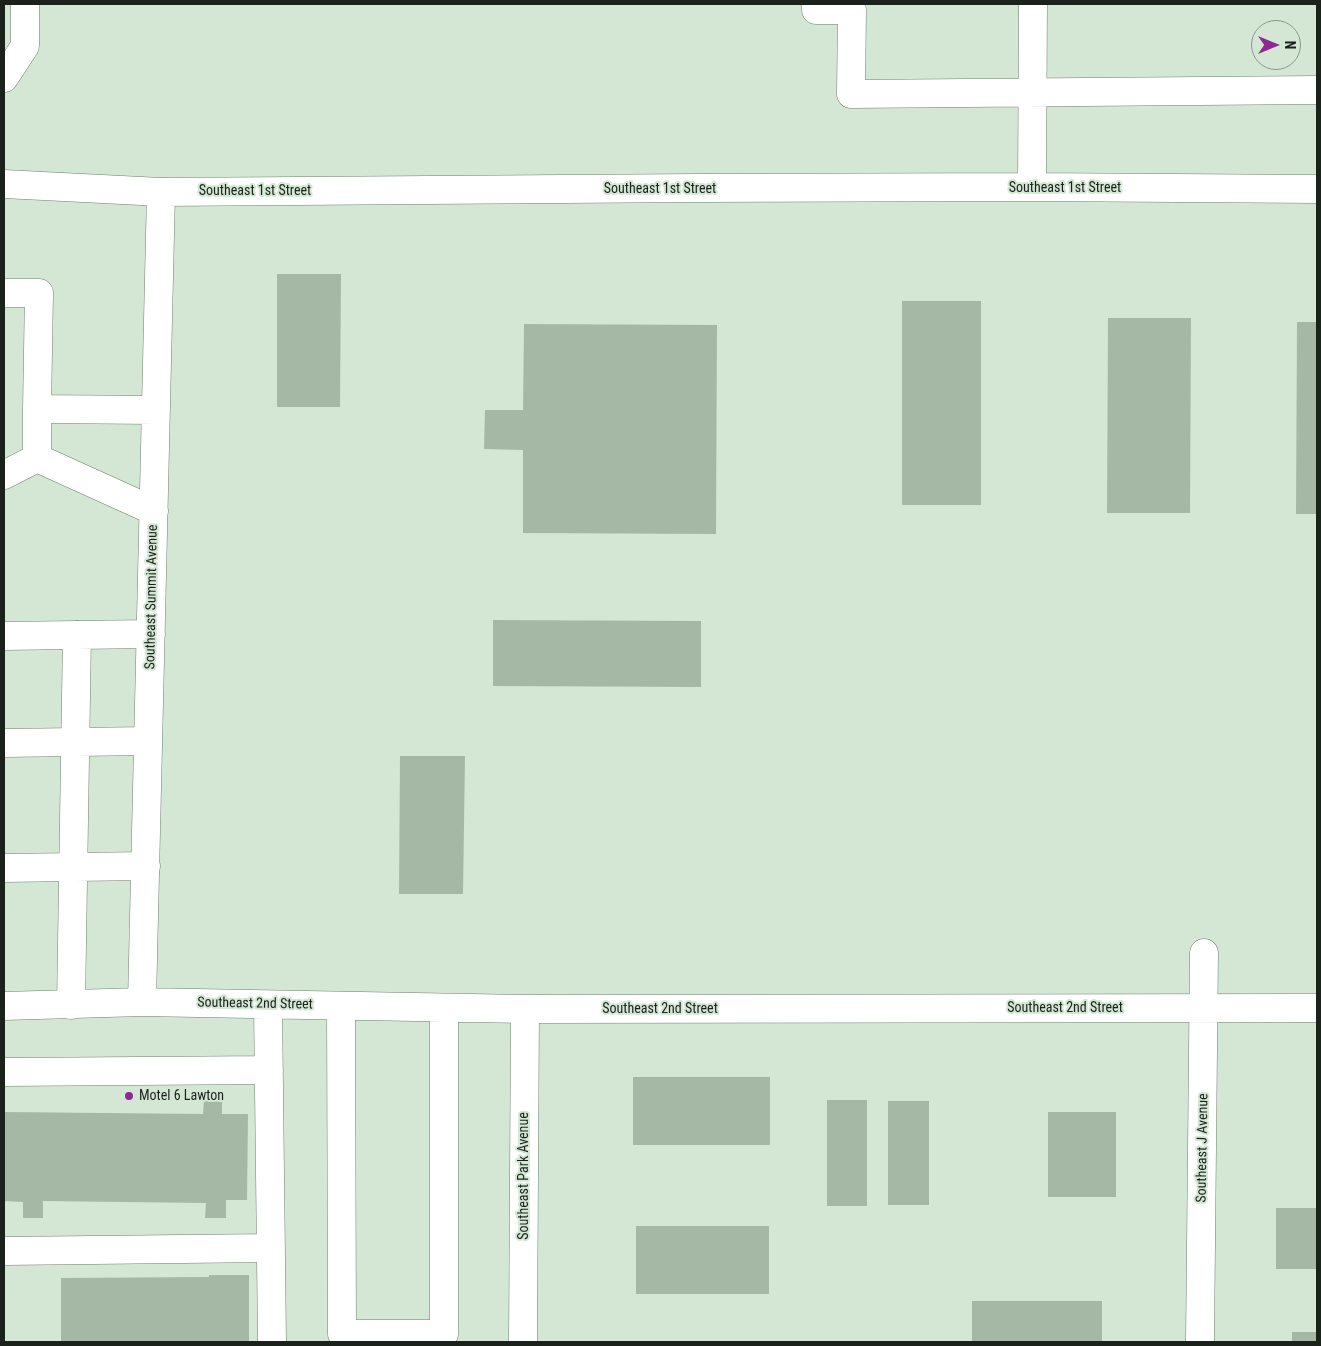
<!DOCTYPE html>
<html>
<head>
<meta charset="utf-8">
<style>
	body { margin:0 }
	#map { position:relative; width:1321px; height:1346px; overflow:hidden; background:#d3e7d4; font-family:"Roboto Condensed",sans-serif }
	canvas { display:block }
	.frame { position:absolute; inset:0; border:5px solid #1b221c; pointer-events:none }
	.north { position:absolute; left:1251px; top:20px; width:50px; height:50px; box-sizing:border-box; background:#d3e7d4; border:1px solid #89988a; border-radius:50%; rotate:90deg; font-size:14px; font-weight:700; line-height:20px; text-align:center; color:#1b221c }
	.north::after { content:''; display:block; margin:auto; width:18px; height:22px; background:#8e2990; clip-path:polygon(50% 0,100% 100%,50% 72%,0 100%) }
</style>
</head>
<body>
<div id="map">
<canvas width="1321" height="1346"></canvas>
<div class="frame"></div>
<div class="north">N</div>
</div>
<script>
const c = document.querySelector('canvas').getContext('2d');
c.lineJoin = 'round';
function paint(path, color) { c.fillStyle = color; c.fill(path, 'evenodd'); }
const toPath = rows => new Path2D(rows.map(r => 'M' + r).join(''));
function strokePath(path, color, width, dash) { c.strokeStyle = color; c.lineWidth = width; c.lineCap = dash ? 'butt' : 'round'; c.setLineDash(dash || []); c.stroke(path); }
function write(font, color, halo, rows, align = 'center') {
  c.font = font + ' "Roboto Condensed",sans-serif'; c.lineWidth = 4; c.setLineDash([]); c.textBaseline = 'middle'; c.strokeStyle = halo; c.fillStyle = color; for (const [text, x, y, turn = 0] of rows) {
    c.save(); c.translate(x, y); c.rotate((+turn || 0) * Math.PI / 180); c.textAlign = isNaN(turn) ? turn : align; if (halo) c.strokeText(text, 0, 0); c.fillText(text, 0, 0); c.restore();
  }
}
paint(toPath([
	[277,274,341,274,340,407,277,407],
	[902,301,981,301,981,505,902,505],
	[1108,318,1191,318,1190,513,1107,513],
	[1297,322,1317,322,1317,514,1296,514],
	[524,324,717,325,716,534,523,533,523,450,484,449,485,410,523,410],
	[493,620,701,621,701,687,493,686],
	[400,756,465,756,463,894,399,894],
	[633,1077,770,1077,770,1145,633,1145],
	[204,1099,222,1099,222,1114,248,1114,247,1200,226,1200,226,1218,205,1218,206,1203,43,1201,43,1218,23,1218,23,1202,4,1201,4,1112,203,1114],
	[827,1100,867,1100,867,1206,827,1206],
	[888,1101,929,1101,929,1205,888,1205],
	[1048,1112,1116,1112,1116,1197,1048,1197],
	[1276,1208,1317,1208,1317,1269,1276,1269],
	[636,1226,769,1226,769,1294,636,1294],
	[209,1275,249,1275,249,1342,61,1342,61,1278,209,1277],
	[972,1301,1102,1301,1102,1342,972,1342],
	[1292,1332,1317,1332,1317,1342,1292,1342]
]), '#a5b8a6');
const minor = toPath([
	[816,4,816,10,852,10,851,94,1317,90],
	[4,78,25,46,25,4],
	[4,184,161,192,698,188,1032,187,1317,189],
	[1032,187,1033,4],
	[4,293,39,293,37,409,156,410],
	[37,458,154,511],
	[4,475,37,458,37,409],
	[4,636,151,634],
	[4,743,148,741],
	[4,868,146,866],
	[142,1002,161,192],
	[71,1005,77,635],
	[268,1005,272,1342],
	[4,1006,142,1002,525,1009,1317,1008],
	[341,1006,342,1334,444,1334,444,1008],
	[4,1072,269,1070],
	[4,1251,271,1248],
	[523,1342,525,1009],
	[1200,1342,1204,953]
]);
strokePath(minor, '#6e806e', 29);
strokePath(minor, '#fff', 28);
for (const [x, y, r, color] of [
	[129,1096,5,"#8e2990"]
]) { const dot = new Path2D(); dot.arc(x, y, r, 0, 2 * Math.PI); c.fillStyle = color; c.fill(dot); strokePath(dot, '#d3e7d4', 2); }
write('14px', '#1b221c', '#d3e7d4', [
	["Southeast 1st Street",1065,188],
	["Southeast 1st Street",660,189],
	["Southeast 1st Street",255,191],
	["Southeast Summit Avenue",152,597,-89],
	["Southeast 2nd Street",255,1004,1],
	["Southeast 2nd Street",1065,1008],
	["Southeast 2nd Street",660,1009],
	["Southeast J Avenue",1203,1148,-89],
	["Southeast Park Avenue",524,1176,-90]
]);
write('14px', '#1b221c', '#d3e7d4', [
	["Motel 6 Lawton",139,1096]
], 'left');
</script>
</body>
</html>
